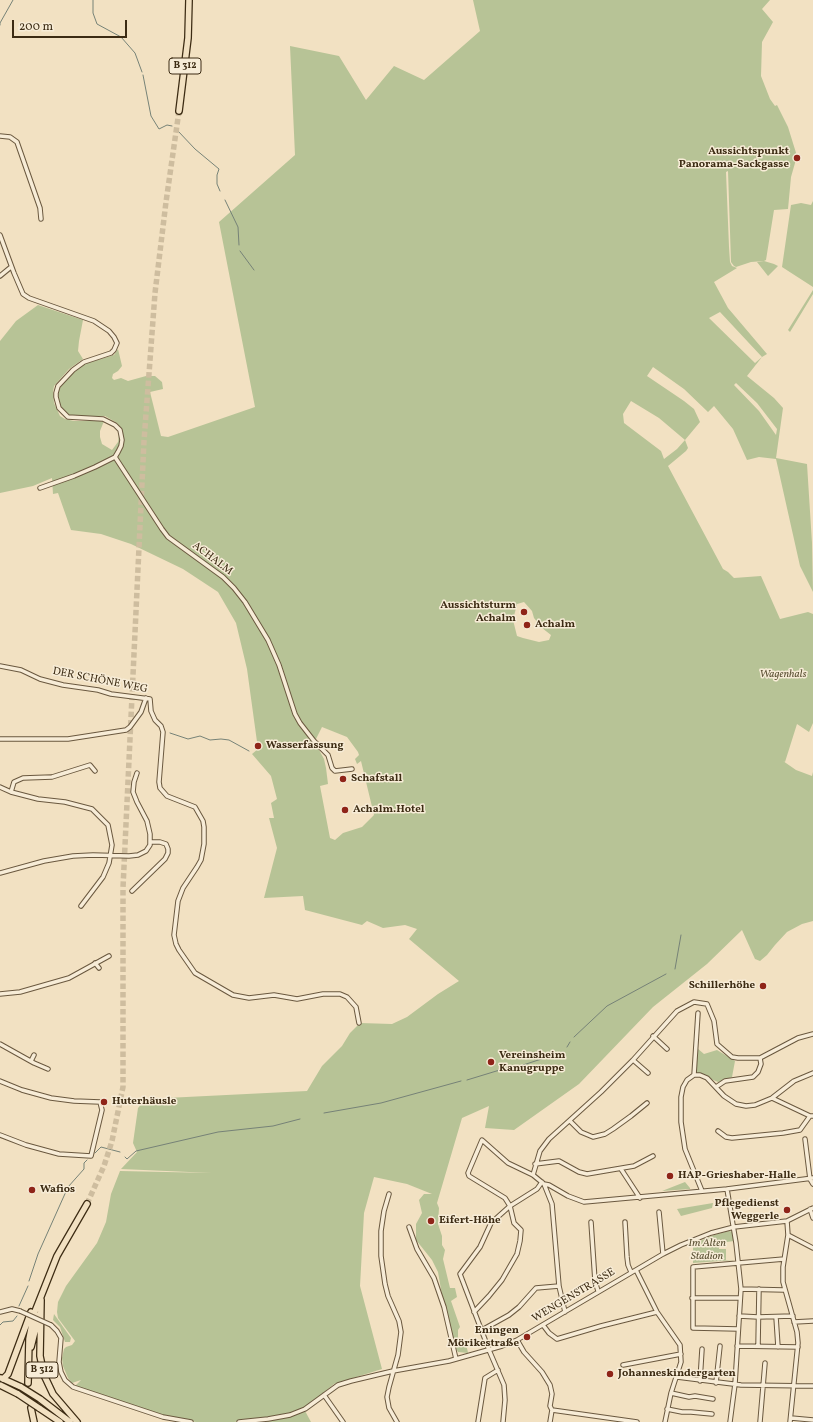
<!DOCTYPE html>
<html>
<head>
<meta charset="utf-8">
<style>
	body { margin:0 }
	#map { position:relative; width:813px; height:1422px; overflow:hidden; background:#f2e1c2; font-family:Vollkorn,serif }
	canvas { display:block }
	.scale { position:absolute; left:12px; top:20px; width:115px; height:18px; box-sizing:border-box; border:2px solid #3c2b13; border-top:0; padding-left:5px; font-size:12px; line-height:14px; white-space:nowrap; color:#3c2b13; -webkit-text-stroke:3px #f7ecd7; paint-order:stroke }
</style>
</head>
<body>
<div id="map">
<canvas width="813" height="1422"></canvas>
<div class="scale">200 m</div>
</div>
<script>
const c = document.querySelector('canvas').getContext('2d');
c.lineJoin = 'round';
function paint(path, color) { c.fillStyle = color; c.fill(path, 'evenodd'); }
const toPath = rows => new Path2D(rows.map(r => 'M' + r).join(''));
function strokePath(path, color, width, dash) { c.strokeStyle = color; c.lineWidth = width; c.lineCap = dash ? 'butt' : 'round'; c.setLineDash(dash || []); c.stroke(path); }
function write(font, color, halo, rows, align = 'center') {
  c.font = font + ' Vollkorn,serif'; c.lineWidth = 3; c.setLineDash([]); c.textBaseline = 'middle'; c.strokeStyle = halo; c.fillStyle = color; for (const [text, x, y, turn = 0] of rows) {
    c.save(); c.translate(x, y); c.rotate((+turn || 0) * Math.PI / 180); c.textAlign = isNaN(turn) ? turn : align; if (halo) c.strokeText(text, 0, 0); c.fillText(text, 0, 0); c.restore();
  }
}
paint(toPath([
	[473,0,770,0,762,9,773,22,762,42,761,76,770,99,775,106,777,105,788,127,797,156,791,177,788,209,774,210,766,260,764,261,774,264,778,266,768,276,757,262,764,261,751,262,736,267,734,266,731,262,728,171,726,172,729,247,730,262,732,266,737,268,714,282,728,308,767,354,762,357,747,376,774,398,783,408,776,458,807,464,812,543,813,592,800,566,776,459,759,457,747,460,733,429,714,406,708,412,684,389,653,367,647,376,684,401,694,409,700,422,685,440,688,448,686,451,668,466,723,569,728,572,734,578,761,576,780,619,808,612,813,614,813,723,809,732,797,724,785,762,783,761,796,770,812,776,813,772,813,921,802,924,787,932,775,945,767,955,760,961,755,959,742,930,707,964,653,1007,579,1084,514,1130,485,1128,489,1106,462,1118,437,1203,439,1208,438,1224,442,1236,442,1245,445,1250,443,1259,450,1288,455,1288,457,1297,451,1301,460,1327,458,1330,458,1339,463,1346,467,1348,468,1353,458,1352,454,1345,444,1307,438,1272,432,1260,416,1240,416,1224,422,1213,419,1200,424,1194,432,1194,407,1184,374,1177,364,1213,360,1286,382,1369,334,1384,304,1409,311,1422,242,1422,268,1418,234,1422,196,1422,163,1416,74,1387,81,1380,72,1383,68,1378,63,1366,62,1358,64,1349,66,1347,72,1345,75,1341,58,1318,57,1312,58,1302,66,1286,97,1243,106,1222,111,1194,120,1171,212,1173,121,1169,137,1152,133,1143,138,1108,146,1099,307,1091,322,1066,342,1046,350,1033,360,1023,392,1024,407,1017,438,994,459,981,409,939,417,929,405,925,383,928,367,921,362,925,305,910,303,896,264,898,277,848,269,818,274,818,271,803,277,799,271,776,252,754,258,749,247,669,236,623,218,592,183,569,131,544,101,534,71,530,58,493,53,494,52,478,33,486,0,493,0,341,16,321,38,305,83,320,79,341,78,351,83,359,69,369,54,386,53,392,54,403,60,416,65,419,74,421,104,421,100,431,100,437,102,444,112,450,118,442,119,434,123,434,121,429,117,423,105,416,69,416,60,407,57,393,59,387,65,380,84,364,114,355,118,349,122,366,118,371,113,374,112,378,114,380,121,378,128,381,146,376,155,376,162,382,163,389,150,392,161,436,168,437,255,407,219,222,295,155,290,46,339,56,366,100,394,66,424,80,480,31],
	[720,312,762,357,755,363,709,318],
	[736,383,757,403,777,429,776,435,759,411,734,385],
	[631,401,659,418,685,440,677,449,664,459,661,451,624,423,623,414],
	[524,602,532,611,534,618,542,628,551,635,549,640,539,642,523,638,517,636,513,620,517,604],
	[322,727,347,737,358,752,359,755,355,759,357,764,361,761,374,815,362,827,343,833,335,840,330,838,320,786,328,784,326,768,324,759,318,748,313,745],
	[813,201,813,287,782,267,791,205,801,203,811,205],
	[813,290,813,294,790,332,788,330],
	[697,1048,704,1054,717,1050,735,1061,732,1077,718,1082,695,1072],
	[685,1182,690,1188,690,1189,662,1191],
	[713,1203,712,1208,681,1216,677,1209],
	[729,1231,733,1232,734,1241,719,1243,719,1249,726,1249,726,1260,734,1260,693,1263,693,1244,714,1235],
	[54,1314,71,1338,70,1342,65,1342,60,1327,53,1320]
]), '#b7c396');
strokePath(toPath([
	[93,0,93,13,97,24,121,37,135,53,142,72],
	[0,25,0,23,13,0],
	[143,75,151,116,159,129,167,125,172,126],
	[178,131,195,149,219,169,217,175,217,184,220,191],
	[225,200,238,227,239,245],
	[240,251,254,270],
	[170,733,188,739,200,736,210,740,221,739,229,740,249,751],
	[675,969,681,935],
	[574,1037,607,1006,666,974],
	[567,1047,570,1042],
	[467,1080,503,1069,520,1066,563,1052],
	[324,1113,381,1103,461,1081],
	[95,1153,101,1147,120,1152],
	[125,1157,127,1159,136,1151,218,1132,273,1126,300,1119],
	[29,1281,38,1254,68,1187,84,1169,84,1163,87,1160],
	[19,1306,28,1286],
	[0,1325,3,1322,13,1321,17,1316]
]), '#768277', 1);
strokePath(toPath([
	[87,1204,104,1166,112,1141,123,1087,123,888,144,441,155,293,166,202,179,111]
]), '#cebd9f', 5.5, [5.5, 3]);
const street = toPath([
	[0,136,10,137,17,142,40,208,41,219],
	[0,235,14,273,23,294,29,298,94,321,109,331,114,337,117,343,114,350,111,353,84,362,73,370,58,386,56,393,56,397,59,408,68,417,103,419,115,425,120,430,122,440,121,446,118,452,115,457,95,467,74,476,40,488],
	[0,276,11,267],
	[115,457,162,529,168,537,223,577,234,588,245,602,268,640,279,665,295,714,300,723,314,741,328,755,332,768,335,771,352,769],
	[0,666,21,670,40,679,63,685,98,690,111,694,150,699,151,711,155,720,161,726,163,732,159,782,160,788,167,796,195,807,203,821,204,827,204,844,201,860,197,867,183,888,178,901,174,935,176,944,179,950,195,973,233,995,249,998,274,995,297,999,323,994,340,994,347,997,356,1007,359,1023],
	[0,739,68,739,126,730,130,727,141,712,146,698],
	[0,787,11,792,38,799,65,802,92,809,108,825,112,845,109,863,103,877,81,906],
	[11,792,14,782,23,778,52,777,90,765,95,771],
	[0,873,44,861,73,856,93,855,129,856,138,855,146,851,150,845,150,834,147,821,137,802,133,792,134,782,137,773],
	[132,891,165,859,168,853,168,849,166,844,160,842,151,842],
	[95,963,99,968],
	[0,994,20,992,69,978,109,956],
	[653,1036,667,1049],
	[0,1044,34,1063,48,1069],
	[633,1060,648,1073],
	[31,1061,34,1055],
	[694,1075,698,1013],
	[0,1081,22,1090,51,1098,74,1101,100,1102,102,1110,91,1156,59,1154,26,1145,0,1135],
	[716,1087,725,1081,753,1077,758,1072,761,1064,760,1058],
	[772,1098,810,1116,813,1116],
	[570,1121,581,1132,593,1137,605,1134,613,1129,631,1116,647,1103],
	[718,1131,726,1137,732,1138,783,1133,800,1130,810,1116],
	[805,1139,810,1179,813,1184],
	[535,1164,559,1161,579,1172,587,1174,634,1166,653,1156],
	[621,1169,640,1198],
	[533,1175,540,1151,549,1139,601,1092,633,1060,677,1011,694,1002,707,1004,714,1021,717,1044,732,1057,738,1058,760,1058,798,1038,813,1034],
	[544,1184,552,1204,559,1286,565,1312],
	[727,1189,736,1243,741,1289,735,1384,730,1422],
	[702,1191,685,1149,681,1122,681,1097,683,1087,687,1080,694,1075,700,1075,707,1078,724,1096,736,1104,746,1106,755,1105,772,1098,794,1081,813,1073],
	[389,1194,384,1211,381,1231,381,1256,385,1284,388,1296,399,1321,401,1332,398,1355,389,1387,387,1397,389,1408,397,1422],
	[810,1209,813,1218],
	[659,1212,663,1254],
	[787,1221,788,1235,783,1267,783,1282,797,1332,798,1343,790,1422],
	[591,1222,595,1281,598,1291],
	[625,1222,627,1257,628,1265,631,1272],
	[409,1227,417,1249,434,1278,444,1307,456,1359],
	[788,1235,813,1248],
	[636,1270,657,1312,680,1345,681,1362,671,1393,665,1422],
	[741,1289,784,1290],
	[692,1298,740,1298],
	[0,1312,12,1309,20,1311],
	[474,1312,489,1296,502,1280,517,1254,520,1241,521,1230,514,1223,510,1206,505,1198,469,1176,468,1173,482,1140,508,1163,533,1175,544,1184,549,1185,568,1196,584,1202,727,1189,813,1178],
	[739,1316,758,1317,793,1316],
	[776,1317,778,1347],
	[794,1322,813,1321],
	[51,1325,57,1331,61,1338,59,1362,61,1372,65,1380,73,1387,163,1417,191,1422],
	[543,1325,549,1333,557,1339,601,1326,657,1312],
	[738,1329,693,1328,693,1267,784,1259],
	[482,1330,509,1315,519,1307,536,1288,559,1286],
	[517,1340,524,1352,542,1372,550,1385,552,1394,550,1406,552,1410,550,1422],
	[737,1346,798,1347],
	[758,1346,759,1289],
	[623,1365,681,1354],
	[677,1377,741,1385,813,1386],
	[700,1381,702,1349],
	[716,1383,720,1346],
	[671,1393,689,1397,695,1396,713,1399],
	[324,1395,343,1422],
	[667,1409,682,1412,691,1412,712,1414],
	[552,1410,637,1422],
	[791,1418,813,1420],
	[239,1422,268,1419,290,1415,305,1409,338,1385,351,1381,393,1371,449,1361,502,1346,517,1340,539,1327,663,1254,681,1245,711,1233,734,1227,787,1221,813,1208],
	[478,1422,485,1378,498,1370],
	[503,1422,505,1400,504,1385,489,1350,460,1274,480,1247,491,1223,510,1206,537,1189,542,1182],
	[760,1422,765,1363]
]);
const primary = toPath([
	[179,111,188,38,189,0],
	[41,1300,40,1356,44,1375,53,1394,77,1422],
	[31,1347,39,1315],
	[1,1378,21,1387],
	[3,1379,8,1374,31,1312],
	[28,1383,29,1339,34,1314,57,1256,87,1204],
	[0,1385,18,1394],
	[40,1399,70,1422],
	[31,1408,34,1422],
	[39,1408,60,1422]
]);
strokePath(street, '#6a583f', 5.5);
strokePath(primary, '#3c2b13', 8);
strokePath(street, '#f7ecd7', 3.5);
strokePath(primary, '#f2e1c2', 5.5);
const streetBridge = toPath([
	[20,1311,51,1325]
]);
const primaryBridge = toPath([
	[21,1387,40,1399],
	[18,1394,39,1408]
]);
strokePath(streetBridge, '#6a583f', 5.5, []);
strokePath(primaryBridge, '#3c2b13', 8, []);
strokePath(streetBridge, '#f7ecd7', 3.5);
strokePath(primaryBridge, '#f2e1c2', 5.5);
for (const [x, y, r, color] of [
	[797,158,4,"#8f2418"],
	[524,612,4,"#8f2418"],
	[527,625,4,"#8f2418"],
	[258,746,4,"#8f2418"],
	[343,779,4,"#8f2418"],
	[345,810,4,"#8f2418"],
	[763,986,4,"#8f2418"],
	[491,1062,4,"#8f2418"],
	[104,1102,4,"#8f2418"],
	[670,1176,4,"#8f2418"],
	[32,1190,4,"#8f2418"],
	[787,1210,4,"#8f2418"],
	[431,1221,4,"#8f2418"],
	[527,1337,4,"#8f2418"],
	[610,1374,4,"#8f2418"]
]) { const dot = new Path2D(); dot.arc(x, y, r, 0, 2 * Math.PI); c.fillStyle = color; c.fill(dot); strokePath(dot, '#f7ecd7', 1.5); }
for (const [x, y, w] of [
	[185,66,32],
	[42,1370,32]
]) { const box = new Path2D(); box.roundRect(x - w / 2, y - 8, w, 16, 3); c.fillStyle = '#f7ecd7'; c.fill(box); strokePath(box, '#3c2b13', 1); }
write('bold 10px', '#3c2b13', null, [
	["B 312",185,66],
	["B 312",42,1370]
]);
write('bold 11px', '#3c2b13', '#f7ecd7', [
	["Aussichtspunkt",789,152,"right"],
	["Panorama-Sackgasse",789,165,"right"],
	["Aussichtsturm",516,606,"right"],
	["Achalm",516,619,"right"],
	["Achalm",535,625],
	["Wasserfassung",266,746],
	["Schafstall",351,779],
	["Achalm.Hotel",353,810],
	["Schillerhöhe",755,986,"right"],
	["Vereinsheim",499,1056],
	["Kanugruppe",499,1069],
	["Huterhäusle",112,1102],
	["HAP-Grieshaber-Halle",678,1176],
	["Wafios",40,1190],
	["Pflegedienst",779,1204,"right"],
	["Weggerle",779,1217,"right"],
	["Eifert-Höhe",439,1221],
	["Eningen",519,1331,"right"],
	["Mörikestraße",519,1344,"right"],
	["Johanneskindergarten",618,1374]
], 'left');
write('11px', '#3c2b13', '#f7ecd7', [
	["ACHALM",212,559,37],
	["DER SCHÖNE WEG",100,681,11],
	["WENGENSTRASSE",574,1296,-31]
]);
write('italic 11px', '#5b5134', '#f7ecd7', [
	["Wagenhals",783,675],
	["Im Alten",707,1244],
	["Stadion",707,1257]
]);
</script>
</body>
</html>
